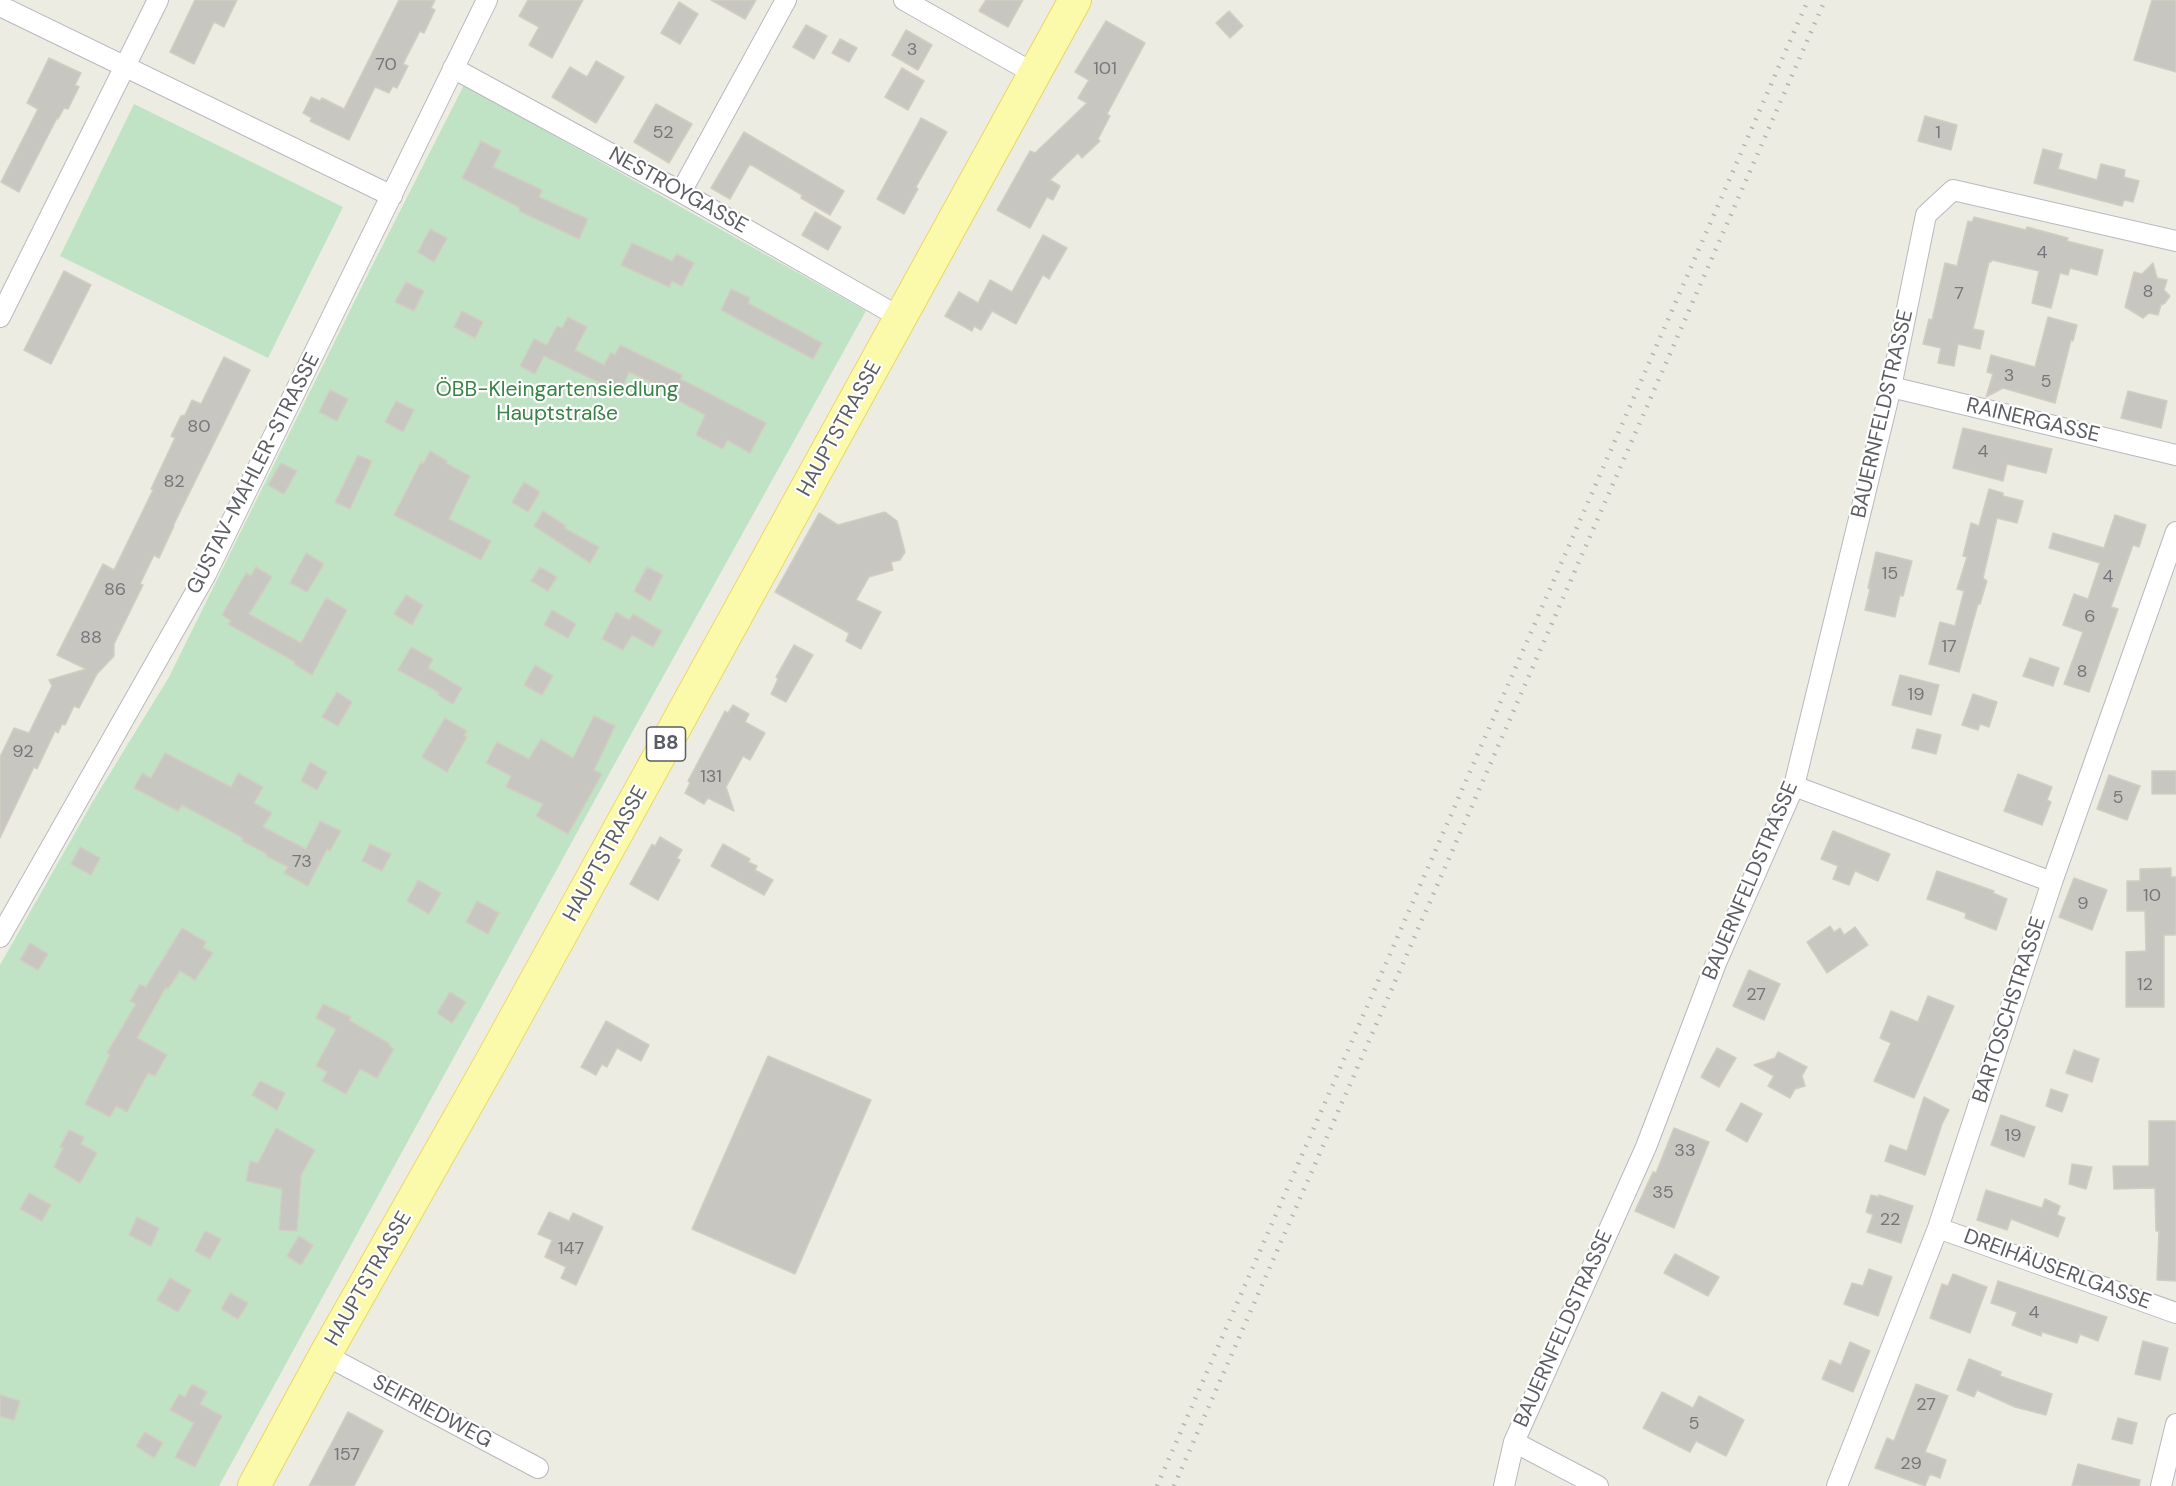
<!DOCTYPE html>
<html>
<head>
<meta charset="utf-8">
<style>
	body { margin:0 }
	canvas { display:block; background:#edece3 }
</style>
</head>
<body>
<canvas width="2176" height="1486"></canvas>
<script>
const c = document.querySelector('canvas').getContext('2d');
c.lineJoin = 'round';
function paint(path, color) { c.fillStyle = color; c.fill(path, 'evenodd'); }
const toPath = rows => new Path2D(rows.map(r => 'M' + r).join(''));
function strokePath(path, color, width, dash) { c.strokeStyle = color; c.lineWidth = width; c.lineCap = dash ? 'butt' : 'round'; c.setLineDash(dash || []); c.stroke(path); }
function write(font, color, halo, rows, align = 'center') {
  c.font = font + ' "DM Sans",sans-serif'; c.lineWidth = 4.5; c.setLineDash([]); c.textBaseline = 'middle'; c.strokeStyle = halo; c.fillStyle = color; for (const [text, x, y, turn = 0] of rows) {
    c.save(); c.translate(x, y); c.rotate((+turn || 0) * Math.PI / 180); c.textAlign = isNaN(turn) ? turn : align; if (halo) c.strokeText(text, 0, 0); c.fillText(text, 0, 0); c.restore();
  }
}
paint(toPath([
	[464,85,866,311,619,756,219,1486,0,1486,0,965,93,801,169,677,369,272],
	[134,104,343,207,268,358,60,256]
]), '#c0e3c5');
const building = toPath([
	[195,0,237,0,224,27,214,22,194,64,170,52,195,0],
	[399,0,435,0,431,8,435,10,424,33,420,31,403,64,408,66,397,88,393,86,389,93,375,87,349,140,310,121,312,118,303,113,311,97,320,101,322,98,344,109,399,0],
	[528,0,583,0,552,58,529,45,539,27,519,16,528,0],
	[711,0,756,0,745,19,711,0],
	[986,0,1023,0,1008,27,979,11,986,0],
	[2152,0,2176,0,2176,72,2134,60,2152,0],
	[679,2,698,14,680,44,661,33,679,2],
	[1229,11,1243,26,1230,38,1216,23,1229,11],
	[1106,21,1145,43,1107,114,1110,116,1098,139,1100,141,1082,158,1078,153,1050,180,1060,186,1053,200,1047,197,1030,228,997,210,1030,151,1035,153,1087,103,1078,98,1089,80,1075,72,1106,21],
	[806,25,827,36,814,59,793,47,806,25],
	[906,30,932,45,918,70,892,55,906,30],
	[840,39,857,48,849,62,832,53,840,39],
	[49,58,81,73,75,85,79,87,68,109,64,108,58,119,57,118,19,192,1,182,38,109,27,103,49,58],
	[596,61,624,77,596,123,552,97,570,67,587,77,596,61],
	[902,68,924,81,908,110,885,97,902,68],
	[656,104,692,124,669,163,634,142,656,104],
	[1925,116,1957,125,1951,150,1918,141,1925,116],
	[921,118,947,132,916,187,918,189,904,214,877,199,921,118],
	[744,132,844,191,830,215,801,198,802,195,750,164,730,199,711,188,744,132],
	[481,141,501,151,493,167,542,190,539,197,588,219,579,239,519,211,520,208,462,178,481,141],
	[2043,149,2062,154,2058,169,2097,180,2101,164,2125,170,2124,177,2139,181,2133,202,2124,200,2122,206,2034,183,2043,149],
	[815,212,841,227,828,250,802,235,815,212],
	[1974,217,2026,230,2027,227,2068,238,2067,241,2103,250,2097,275,2070,268,2068,275,2060,273,2051,308,2032,303,2039,271,1992,260,1991,262,1989,262,1973,329,1984,331,1980,349,1958,344,1954,366,1938,363,1941,348,1923,344,1929,319,1932,320,1945,263,1957,266,1968,221,1972,222,1974,217],
	[430,229,447,238,434,262,418,252,430,229],
	[1043,235,1067,248,1049,279,1043,275,1016,324,992,311,981,330,974,326,972,331,945,316,959,292,978,303,990,280,1012,292,1043,235],
	[632,243,672,261,677,254,694,263,682,286,672,281,669,287,621,265,632,243],
	[2153,263,2157,278,2167,280,2164,290,2170,296,2165,303,2161,305,2158,315,2149,313,2143,318,2125,307,2134,272,2142,274,2153,263],
	[64,271,91,285,51,364,24,350,64,271],
	[406,282,424,291,414,311,395,302,406,282],
	[731,289,750,298,748,303,822,343,813,359,721,310,731,289],
	[462,311,483,322,475,338,454,327,462,311],
	[568,317,587,327,575,350,604,365,611,352,615,355,620,345,682,375,681,379,766,423,750,453,727,440,723,449,696,435,705,415,659,390,661,387,629,372,621,393,544,356,535,374,520,366,534,339,547,345,557,326,562,328,568,317],
	[2048,317,2077,325,2073,341,2071,340,2055,403,2003,388,1986,397,1993,374,1987,372,1991,355,2035,367,2048,317],
	[224,357,250,370,173,526,174,526,159,558,154,555,140,584,143,585,114,644,114,656,97,674,79,708,74,706,65,725,62,724,58,733,55,731,37,769,34,767,0,838,0,757,14,728,29,733,52,686,49,680,86,669,57,655,103,564,114,570,153,490,151,489,175,438,171,436,181,416,185,415,192,400,201,404,224,357],
	[330,390,348,399,337,421,319,412,330,390],
	[2128,391,2167,401,2161,428,2121,418,2128,391],
	[396,401,414,410,403,432,385,422,396,401],
	[1963,428,2052,449,2046,473,2007,464,2003,481,1953,468,1963,428],
	[430,451,447,461,446,463,470,476,449,519,491,541,481,560,394,515,421,462,423,464,430,451],
	[358,455,372,461,350,509,335,502,358,455],
	[281,463,297,471,284,494,268,485,281,463],
	[524,482,540,492,528,512,512,502,524,482],
	[1989,489,2003,493,2003,496,2023,501,2017,523,1997,518,1983,578,1987,581,1980,604,1978,604,1959,672,1929,664,1940,622,1955,626,1964,591,1957,589,1967,557,1963,556,1971,523,1979,526,1989,489],
	[543,511,566,526,564,528,599,547,590,563,534,526,543,511],
	[885,512,897,521,905,552,900,560,891,562,893,570,869,577,856,600,881,612,861,649,846,641,849,633,775,592,819,513,838,525,885,512],
	[2115,515,2146,525,2139,547,2133,545,2111,607,2118,609,2089,692,2064,684,2083,632,2063,625,2074,594,2088,599,2100,563,2049,548,2053,533,2104,548,2115,515],
	[1876,552,1912,561,1903,596,1900,595,1895,617,1865,610,1870,589,1868,588,1876,552],
	[306,553,324,564,307,592,290,583,306,553],
	[256,567,272,577,249,614,301,643,326,598,347,610,312,675,294,664,295,662,228,624,231,621,222,615,246,573,251,576,256,567],
	[540,567,557,577,548,591,531,581,540,567],
	[647,567,663,575,650,601,634,591,647,567],
	[406,595,423,605,412,625,394,614,406,595],
	[552,610,576,624,568,638,544,625,552,610],
	[616,612,629,620,633,614,662,631,653,647,632,635,623,650,602,639,616,612],
	[794,645,813,655,786,702,771,694,778,679,776,677,794,645],
	[411,647,433,659,428,668,462,688,453,704,438,695,440,693,398,670,411,647],
	[2030,658,2059,668,2053,686,2023,676,2030,658],
	[535,665,553,676,542,695,524,685,535,665],
	[1900,675,1939,685,1931,715,1892,705,1900,675],
	[337,692,352,702,338,726,322,717,337,692],
	[1973,694,1997,702,1989,727,1980,724,1978,730,1962,725,1973,694],
	[733,705,749,714,745,722,765,733,750,760,743,756,726,787,734,811,708,798,704,804,685,793,690,783,688,781,725,711,728,713,733,705],
	[594,716,615,726,594,770,602,774,568,834,536,816,543,804,506,787,511,776,486,763,497,742,529,759,541,739,573,758,594,716],
	[445,718,467,731,464,736,467,737,447,772,422,757,445,718],
	[1917,729,1941,735,1936,754,1912,748,1917,729],
	[165,753,231,787,238,773,263,787,254,803,272,813,263,827,306,849,320,821,341,831,330,851,327,849,308,886,284,873,288,867,266,856,267,854,242,841,243,838,182,805,178,811,134,788,142,773,151,778,165,753],
	[310,762,327,772,317,790,301,781,310,762],
	[2152,771,2176,771,2176,794,2152,794,2152,771],
	[2018,774,2052,787,2047,800,2051,802,2042,825,2004,811,2018,774],
	[2109,775,2140,786,2127,820,2097,809,2109,775],
	[1833,831,1890,854,1878,881,1855,871,1849,885,1833,879,1838,866,1821,859,1833,831],
	[660,837,682,850,677,858,680,860,658,900,630,884,652,844,655,846,660,837],
	[370,844,391,854,382,871,362,861,370,844],
	[723,844,750,859,748,862,757,866,755,870,773,880,764,895,711,866,723,844],
	[80,847,100,858,91,875,71,864,80,847],
	[2171,868,2171,877,2176,877,2176,935,2164,935,2164,1007,2126,1007,2126,952,2146,951,2145,911,2127,911,2127,881,2140,881,2140,869,2171,868],
	[1937,871,1994,891,1993,893,2007,899,1996,930,1965,918,1966,913,1927,899,1937,871],
	[2074,878,2107,890,2092,930,2059,917,2074,878],
	[418,880,441,893,429,914,407,901,418,880],
	[477,901,499,913,488,934,466,922,477,901],
	[1830,926,1834,932,1840,928,1844,935,1855,927,1868,945,1827,973,1807,942,1830,926],
	[182,928,206,942,203,948,213,953,195,980,180,971,168,989,166,987,137,1038,167,1055,155,1076,148,1073,127,1112,116,1106,110,1117,85,1104,110,1055,107,1053,136,1004,130,1001,140,984,146,987,182,928],
	[30,943,48,954,38,970,20,960,30,943],
	[1749,970,1780,984,1764,1020,1733,1006,1749,970],
	[450,992,466,1002,452,1023,437,1013,450,992],
	[1928,996,1954,1006,1914,1098,1874,1081,1891,1043,1880,1038,1891,1011,1918,1022,1928,996],
	[323,1004,351,1017,349,1020,390,1044,389,1046,394,1049,377,1078,360,1069,346,1094,322,1081,327,1072,316,1066,336,1029,316,1018,323,1004],
	[606,1021,649,1045,641,1061,617,1048,607,1067,602,1064,596,1075,581,1067,606,1021],
	[1717,1048,1736,1058,1719,1087,1701,1077,1717,1048],
	[2074,1050,2099,1059,2092,1082,2066,1073,2074,1050],
	[1778,1052,1807,1067,1802,1076,1805,1086,1795,1089,1790,1098,1768,1086,1774,1076,1754,1065,1775,1058,1778,1052],
	[768,1056,871,1100,795,1274,692,1229,768,1056],
	[260,1081,285,1093,277,1110,252,1095,260,1081],
	[2051,1089,2068,1095,2062,1112,2046,1106,2051,1089],
	[1924,1097,1949,1110,1942,1124,1925,1175,1885,1161,1890,1145,1907,1151,1924,1097],
	[1741,1103,1762,1114,1747,1142,1726,1130,1741,1103],
	[2001,1115,2035,1127,2024,1157,1991,1145,2001,1115],
	[2149,1121,2176,1121,2176,1281,2157,1280,2159,1231,2156,1231,2155,1188,2114,1189,2113,1166,2149,1166,2149,1121],
	[276,1128,315,1150,301,1175,297,1231,279,1230,282,1189,246,1181,250,1161,258,1163,276,1128],
	[1674,1128,1709,1142,1674,1228,1635,1211,1653,1172,1656,1173,1674,1128],
	[69,1130,84,1137,81,1144,97,1153,80,1183,54,1167,63,1148,60,1147,69,1130],
	[2072,1164,2092,1167,2086,1189,2069,1184,2072,1164],
	[1986,1190,2042,1208,2045,1199,2060,1206,2057,1215,2065,1218,2058,1237,2011,1219,2007,1230,1977,1220,1986,1190],
	[29,1193,51,1205,42,1221,20,1209,29,1193],
	[1871,1195,1879,1197,1879,1195,1913,1206,1901,1243,1867,1232,1873,1215,1866,1212,1871,1195],
	[549,1212,569,1221,573,1213,603,1227,576,1285,561,1278,566,1267,545,1257,552,1240,538,1234,549,1212],
	[137,1217,159,1228,151,1246,129,1235,137,1217],
	[205,1231,221,1239,210,1259,195,1251,205,1231],
	[299,1236,313,1245,301,1265,287,1256,299,1236],
	[1675,1254,1719,1277,1708,1296,1664,1273,1675,1254],
	[1869,1269,1892,1277,1878,1316,1844,1304,1852,1283,1863,1286,1869,1269],
	[1953,1274,1987,1287,1970,1333,1930,1318,1942,1284,1948,1286,1953,1274],
	[170,1278,191,1290,178,1312,157,1300,170,1278],
	[1998,1281,2107,1317,2098,1341,2080,1334,2077,1343,2042,1332,2041,1336,2012,1325,2017,1312,1991,1303,1998,1281],
	[230,1293,248,1303,238,1319,221,1309,230,1293],
	[2143,1341,2168,1348,2160,1380,2135,1374,2143,1341],
	[1850,1342,1870,1351,1853,1392,1822,1379,1830,1360,1841,1365,1850,1342],
	[1969,1359,2001,1372,2000,1376,2052,1394,2046,1415,2015,1407,1977,1390,1974,1397,1957,1390,1969,1359],
	[192,1384,207,1392,200,1404,222,1416,195,1467,175,1457,194,1423,170,1410,179,1394,185,1397,192,1384],
	[1916,1384,1948,1396,1925,1452,1946,1460,1940,1478,1930,1474,1925,1486,1875,1468,1887,1438,1894,1441,1916,1384],
	[1662,1392,1693,1408,1699,1396,1744,1420,1726,1456,1696,1441,1690,1452,1643,1428,1662,1392],
	[0,1395,20,1401,14,1420,0,1416,0,1395],
	[348,1412,383,1431,354,1486,309,1486,348,1412],
	[2118,1418,2137,1423,2132,1444,2112,1439,2118,1418],
	[145,1432,163,1443,154,1458,136,1446,145,1432],
	[2078,1464,2140,1480,2139,1486,2072,1486,2078,1464]
]);
paint(building, '#c8c6c0');
strokePath(building, '#d1cec1', 1.5);
const minor = toPath([
	[904,0,1035,74],
	[0,6,392,196],
	[453,68,681,192,901,318],
	[681,192,786,0],
	[0,317,158,0],
	[1891,387,2176,455],
	[1794,786,2052,882],
	[0,937,206,574,487,0],
	[1938,1228,2176,1313],
	[325,1355,538,1468],
	[1514,1442,1598,1486],
	[1504,1486,1514,1442,1646,1147,1716,963,1794,786,1891,387,1926,215,1953,190,2176,241],
	[1837,1486,1938,1228,2052,882,2176,532],
	[2161,1486,2176,1424]
]);
const primary = toPath([
	[254,1486,325,1355,492,1060,1075,0]
]);
strokePath(minor, '#b8b9be', 22);
strokePath(primary, '#ead75e', 34);
strokePath(minor, '#fff', 20);
strokePath(primary, '#fbf9aa', 32);
strokePath(toPath([
	[1157,1486,1808,0],
	[1174,1486,1825,0]
]), '#b3b4b4', 4.5, [1.5, 8]);
write('18px', '#76777a', null, [
	["3",912,50],
	["70",386,65],
	["101",1105,69],
	["52",663,133],
	["1",1938,133],
	["4",2042,253],
	["8",2148,292],
	["7",1959,294],
	["3",2009,376],
	["5",2046,382],
	["80",199,427],
	["4",1983,452],
	["82",174,482],
	["15",1890,574],
	["4",2108,577],
	["86",115,590],
	["6",2090,617],
	["88",91,638],
	["17",1949,647],
	["8",2082,672],
	["19",1916,695],
	["92",23,752],
	["131",711,777],
	["5",2118,798],
	["73",302,862],
	["10",2152,896],
	["9",2083,904],
	["12",2145,985],
	["27",1756,995],
	["19",2013,1136],
	["33",1685,1151],
	["35",1663,1193],
	["22",1890,1220],
	["147",571,1249],
	["4",2034,1313],
	["27",1926,1405],
	["5",1694,1424],
	["157",347,1455],
	["29",1911,1464]
]);
for (const [x, y, w] of [
	[666,744,39]
]) { const box = new Path2D(); box.roundRect(x - w / 2, y - 17, w, 34, 4.5); c.fillStyle = '#fff'; c.fill(box); strokePath(box, '#5b5d63', 1.5); }
write('bold 20px', '#5b5d63', null, [
	["B8",666,744]
]);
write('21px', '#5b5d63', '#fff', [
	["NESTROYGASSE",678,191,29],
	["BAUERNFELDSTRASSE",1883,414,-77],
	["RAINERGASSE",2033,421,13],
	["HAUPTSTRASSE",840,429,-61],
	["GUSTAV-MAHLER-STRASSE",254,474,-63],
	["HAUPTSTRASSE",606,854,-61],
	["BAUERNFELDSTRASSE",1751,881,-67],
	["BARTOSCHSTRASSE",2010,1010,-72],
	["DREIHÄUSERLGASSE",2057,1270,20],
	["HAUPTSTRASSE",369,1279,-60],
	["BAUERNFELDSTRASSE",1564,1329,-66],
	["SEIFRIEDWEG",432,1412,28]
]);
write('21px', '#398347', '#fff', [
	["ÖBB-Kleingartensiedlung",557,390],
	["Hauptstraße",557,414]
]);
</script>
</body>
</html>
